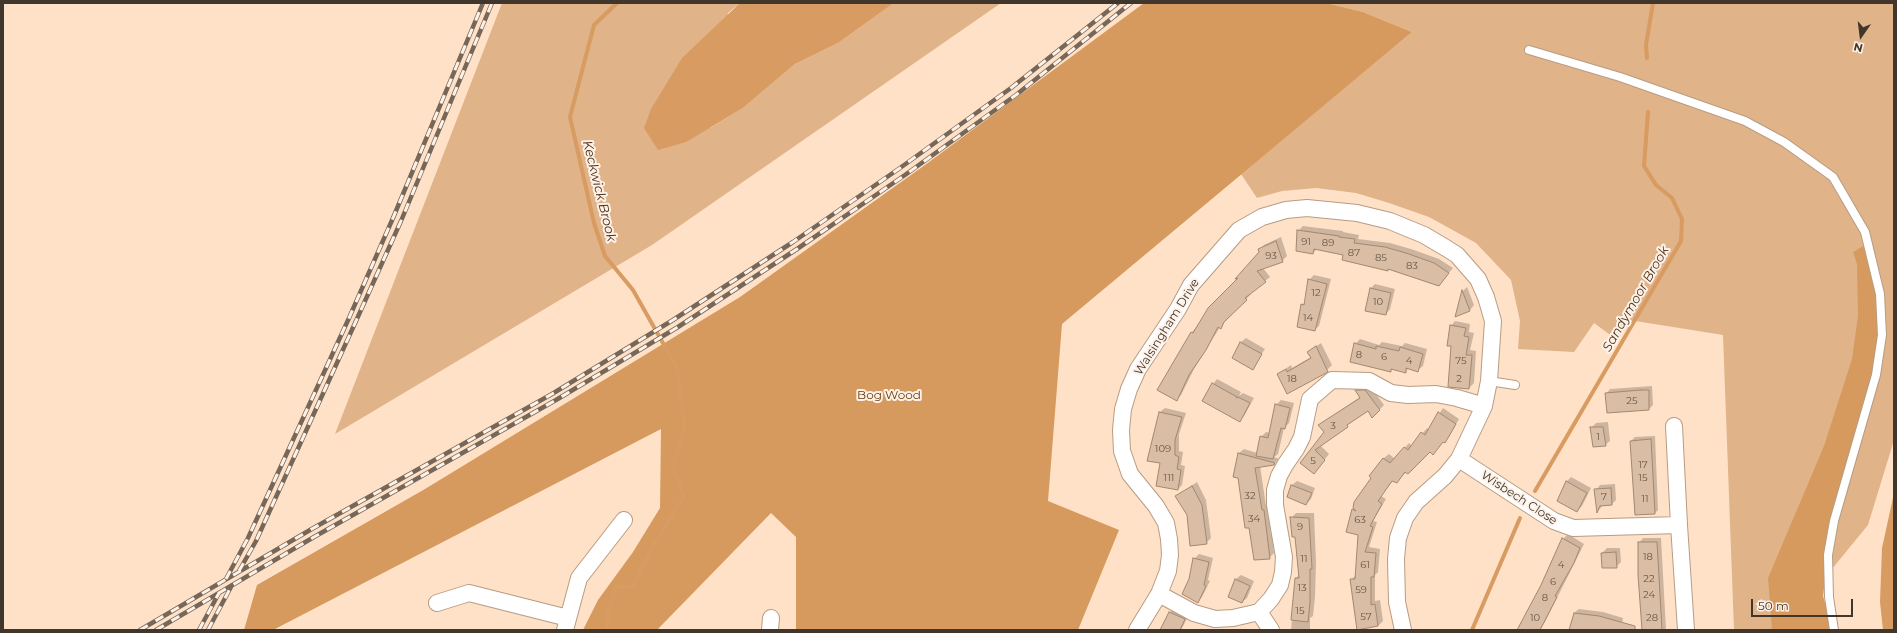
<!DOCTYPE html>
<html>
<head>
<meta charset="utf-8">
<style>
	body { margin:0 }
	#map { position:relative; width:1897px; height:633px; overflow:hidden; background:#ffe1c7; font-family:Montserrat,sans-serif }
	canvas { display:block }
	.frame { position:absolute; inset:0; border:4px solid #41362c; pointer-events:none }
	.north { position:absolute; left:1841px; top:16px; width:40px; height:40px; -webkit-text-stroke:3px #fef2e8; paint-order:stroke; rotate:194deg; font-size:11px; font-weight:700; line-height:16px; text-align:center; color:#41362c }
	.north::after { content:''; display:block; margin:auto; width:14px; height:18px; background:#41362c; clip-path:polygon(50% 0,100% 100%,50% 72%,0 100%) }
	.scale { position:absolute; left:1751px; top:599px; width:102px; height:18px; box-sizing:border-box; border:2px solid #41362c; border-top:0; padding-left:5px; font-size:12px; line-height:14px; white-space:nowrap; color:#41362c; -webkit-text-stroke:3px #fef2e8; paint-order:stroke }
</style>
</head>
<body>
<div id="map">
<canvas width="1897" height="633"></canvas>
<div class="frame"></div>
<div class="north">N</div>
<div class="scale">50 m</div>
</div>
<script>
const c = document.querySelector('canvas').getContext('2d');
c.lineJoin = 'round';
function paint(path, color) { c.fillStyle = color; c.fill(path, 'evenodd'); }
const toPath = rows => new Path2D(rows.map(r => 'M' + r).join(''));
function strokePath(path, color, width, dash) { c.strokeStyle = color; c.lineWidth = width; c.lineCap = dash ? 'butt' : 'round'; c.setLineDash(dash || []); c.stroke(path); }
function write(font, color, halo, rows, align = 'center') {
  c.font = font + ' Montserrat,sans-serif'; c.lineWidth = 4; c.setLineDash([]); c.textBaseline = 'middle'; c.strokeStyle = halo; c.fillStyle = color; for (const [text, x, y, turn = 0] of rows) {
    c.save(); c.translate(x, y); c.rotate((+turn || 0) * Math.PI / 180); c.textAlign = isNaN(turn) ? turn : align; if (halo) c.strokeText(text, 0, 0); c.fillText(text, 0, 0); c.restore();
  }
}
paint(toPath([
	[502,3,740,3,728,13,710,128,743,108,795,64,838,43,894,3,1001,3,652,245,335,434],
	[1326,3,1894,3,1894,440,1868,525,1782,630,1734,630,1723,335,1629,320,1617,340,1594,323,1574,352,1518,349,1520,321,1511,280,1476,243,1429,217,1389,203,1356,193,1316,188,1282,191,1257,198,1241,174,1412,32,1363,12]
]), '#e1b389');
paint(toPath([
	[1144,3,1326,3,1363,12,1412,32,1062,324,1048,501,1119,530,1078,630,796,630,796,537,771,513,657,630,583,630,598,600,633,552,660,508,661,429,273,630,244,630,257,585,425,489,740,297,925,165],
	[1868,243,1880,294,1881,341,1828,555,1823,596,1833,630,1772,630,1768,578,1824,446,1852,359,1858,316,1857,264,1853,252]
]), '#d69a5f');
paint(toPath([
	[740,3,894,3,838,43,795,64,743,108,686,142,658,150,644,128,651,109,682,58],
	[1894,493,1894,630,1883,630,1880,602,1882,548]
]), '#d89b61');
paint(toPath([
	[1303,226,1343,231,1343,232,1359,235,1358,239,1390,243,1411,249,1439,259,1453,268,1443,280,1389,268,1387,270,1344,254,1317,249,1313,253,1298,231],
	[1281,237,1287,256,1282,261,1263,268,1270,277,1250,293,1251,294,1220,327,1194,369,1181,395,1177,399,1158,390,1192,332,1242,275,1260,252,1259,250,1264,245],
	[1314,275,1331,279,1319,326,1314,330,1302,305,1305,302,1309,280],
	[1375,284,1395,289,1390,309,1386,314,1371,288],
	[1467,287,1474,305,1470,310,1457,315,1463,291],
	[1455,321,1470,324,1469,332,1474,333,1470,350,1476,351,1474,383,1469,388,1452,346,1451,326],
	[1246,338,1265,349,1252,368,1233,358,1241,342],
	[1360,339,1379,345,1382,342,1402,346,1405,343,1427,349,1423,366,1418,370,1409,368,1405,372,1393,368,1390,371,1355,344],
	[1321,343,1332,365,1323,374,1278,374,1291,365,1292,368,1311,357,1308,352],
	[1217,379,1241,392,1239,396,1243,393,1254,398,1244,416,1239,421,1213,384],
	[1361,386,1370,386,1384,405,1379,410,1368,410,1320,445,1329,454,1318,468,1302,463,1325,432,1319,425,1360,397,1356,390],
	[1652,386,1653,405,1649,409,1606,394,1610,389],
	[1281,400,1294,403,1289,423,1284,428,1278,454,1274,457,1279,459,1273,465,1260,466,1266,506,1268,506,1271,535,1272,535,1274,553,1269,558,1249,527,1239,477,1234,476,1239,453,1244,449,1257,453,1261,437,1266,432,1270,433,1276,405],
	[1165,408,1186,413,1179,434,1179,451,1183,452,1181,465,1185,466,1182,485,1178,489,1161,463,1160,412],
	[1443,408,1459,419,1449,437,1430,451,1401,477,1393,480,1381,496,1386,499,1373,521,1377,522,1369,547,1380,549,1378,572,1375,575,1375,601,1380,600,1383,621,1378,626,1351,580,1356,575,1359,535,1353,510,1372,478,1370,476,1384,458,1389,454,1395,459,1409,443,1412,446,1427,428,1429,430],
	[1608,422,1610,441,1605,445,1591,428,1596,423],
	[1655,436,1658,510,1655,513,1631,441,1635,437],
	[1571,477,1591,488,1582,506,1577,511,1566,482],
	[1297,481,1315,488,1311,499,1306,504,1288,497,1292,485],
	[1197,482,1206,500,1211,538,1206,543,1177,496],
	[1615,484,1616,500,1612,504,1603,505,1598,511,1596,490,1600,485],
	[1296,513,1314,513,1316,563,1315,597,1313,616,1310,618,1310,630,1291,630,1296,578,1299,575,1296,536,1291,518],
	[1568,534,1584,544,1545,622,1540,630,1518,630,1542,586,1563,539],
	[1643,538,1661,538,1666,630,1643,630,1639,543],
	[1607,548,1620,548,1621,562,1616,567,1602,553],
	[1199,554,1213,558,1208,580,1210,581,1202,597,1197,602,1190,579,1194,559],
	[1241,575,1254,581,1247,598,1242,602,1229,596,1236,579],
	[1175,608,1189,615,1181,630,1161,630,1170,612],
	[1579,609,1603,612,1623,618,1621,630,1570,630,1574,613]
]), '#0003');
strokePath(toPath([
	[1647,58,1646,45,1653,3],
	[1535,491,1681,241,1682,219,1672,198,1656,185,1644,166,1648,112],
	[607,630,608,615,616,587,632,587,652,548,684,496,673,468,685,425,677,368,633,290,605,256,594,223,570,117,594,25,617,3],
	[1472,630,1520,518]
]), '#d89b61', 4);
const building = toPath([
	[1297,230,1339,236,1339,237,1355,239,1354,243,1385,247,1406,253,1434,263,1449,273,1439,286,1388,269,1388,271,1342,260,1343,255,1314,249,1313,254,1296,251,1297,230],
	[1276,241,1283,262,1257,271,1266,282,1245,298,1247,300,1224,322,1221,329,1218,327,1206,350,1189,375,1177,401,1157,390,1191,332,1193,333,1208,308,1238,278,1235,279,1259,252,1258,249,1276,241],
	[1308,279,1327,284,1315,331,1297,327,1301,304,1304,305,1308,279],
	[1370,288,1391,293,1386,315,1365,311,1370,288],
	[1462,290,1470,311,1455,317,1462,290],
	[1450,325,1466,328,1464,336,1469,337,1466,355,1472,355,1469,389,1448,387,1451,346,1447,346,1450,325],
	[1240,342,1262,354,1253,370,1232,358,1240,342],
	[1354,343,1376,349,1376,346,1399,351,1400,347,1423,354,1418,372,1406,368,1406,373,1391,369,1391,372,1350,362,1354,343],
	[1316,346,1328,372,1287,394,1277,374,1286,369,1287,372,1311,358,1307,352,1316,346],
	[1212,383,1237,397,1236,398,1238,397,1250,403,1240,422,1202,401,1212,383],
	[1355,390,1365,390,1380,410,1372,418,1368,411,1347,425,1348,427,1315,450,1325,460,1314,474,1300,463,1324,432,1318,425,1360,398,1355,390],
	[1641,390,1649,390,1649,410,1607,413,1605,393,1641,390],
	[1275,404,1290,408,1285,429,1281,428,1273,459,1256,456,1260,436,1268,438,1275,404],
	[1159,412,1182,417,1175,440,1175,455,1179,457,1177,469,1181,470,1178,490,1156,486,1160,463,1147,461,1159,412],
	[1438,412,1456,424,1445,443,1443,442,1433,455,1430,452,1408,474,1405,472,1397,483,1392,481,1378,501,1382,504,1370,526,1373,527,1365,552,1376,553,1374,577,1371,577,1371,605,1375,604,1378,626,1357,630,1350,579,1355,579,1358,535,1346,532,1352,509,1356,511,1353,508,1354,502,1371,478,1369,476,1383,458,1390,463,1404,447,1408,450,1421,432,1425,435,1438,412],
	[1590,427,1603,427,1606,446,1593,447,1590,427],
	[1651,439,1655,514,1635,515,1630,441,1651,439],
	[1238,453,1275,463,1274,465,1255,468,1262,510,1264,510,1270,559,1254,560,1249,528,1245,528,1238,478,1233,477,1238,453],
	[1566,481,1587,493,1577,512,1557,501,1566,481],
	[1291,485,1312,493,1306,505,1287,497,1291,485],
	[1192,486,1202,505,1207,544,1190,546,1187,515,1175,496,1192,486],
	[1611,488,1612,505,1600,506,1597,513,1594,489,1611,488],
	[1290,517,1309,518,1312,569,1310,569,1310,602,1308,622,1291,620,1295,578,1299,578,1295,537,1292,537,1290,517],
	[1562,538,1580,548,1574,563,1555,596,1557,597,1540,630,1517,630,1541,585,1562,538],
	[1638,542,1657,542,1662,630,1642,630,1638,575,1638,542],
	[1616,552,1617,568,1602,568,1601,553,1616,552],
	[1193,558,1209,562,1204,585,1206,586,1198,603,1182,594,1189,579,1193,558],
	[1235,579,1250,586,1242,603,1228,597,1235,579],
	[1169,612,1185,619,1180,630,1160,630,1169,612],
	[1574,613,1599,616,1635,626,1635,630,1569,630,1574,613]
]);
paint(building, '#d9bda4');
strokePath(building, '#a28870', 1);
const lane = toPath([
	[1529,50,1620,77,1745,121,1784,142,1833,177,1865,232,1880,294,1882,335,1876,375,1834,521,1828,555,1829,597,1834,630],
	[1489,381,1515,385]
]);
const street = toPath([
	[1459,459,1554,521,1573,528,1679,525,1674,426],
	[1679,525,1686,630],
	[1159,594,1194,613,1215,619,1233,618,1259,612,1271,599,1280,585,1283,572,1284,557,1275,505,1275,490,1279,476,1285,465,1296,449,1302,437,1310,399,1332,380,1369,381,1391,393,1408,395,1436,394,1457,398,1484,406],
	[437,603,469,593,568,618],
	[1259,612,1271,630],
	[565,630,579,578,624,520],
	[770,630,771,618],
	[1137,630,1159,594,1168,571,1170,555,1169,539,1166,523,1156,506,1130,474,1122,451,1121,430,1123,409,1129,389,1138,369,1178,309,1191,285,1239,230,1262,217,1286,210,1307,208,1357,213,1390,221,1424,235,1446,248,1457,255,1478,279,1486,297,1493,321,1489,381,1484,406,1459,459,1445,476,1416,502,1405,518,1398,538,1396,559,1397,602,1403,630]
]);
strokePath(lane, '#b79c83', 10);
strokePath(street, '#b79c83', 18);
strokePath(lane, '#fff', 8);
strokePath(street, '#fff', 16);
const rail = toPath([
	[239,571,256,541,356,321,401,221,492,3],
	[226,579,248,538,349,318,393,218,483,3],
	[140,630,310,530,552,394,673,320,793,242,900,168,1011,88,1118,3],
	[156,630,314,537,556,400,678,327,797,249,905,175,1016,95,1131,3],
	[199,630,219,593],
	[208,630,232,585]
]);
strokePath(rail, '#776758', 4.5);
strokePath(rail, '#fef2e8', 3, [9]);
write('10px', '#67584a', null, [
	["91",1306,242],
	["89",1328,243],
	["87",1354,253],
	["93",1271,256],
	["85",1381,258],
	["83",1412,266],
	["12",1316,293],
	["10",1378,302],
	["14",1308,318],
	["8",1359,355],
	["6",1384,357],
	["4",1409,361],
	["75",1461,361],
	["18",1292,379],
	["2",1459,379],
	["25",1632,401],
	["3",1333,426],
	["1",1598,437],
	["109",1163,449],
	["5",1313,461],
	["17",1643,465],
	["111",1169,478],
	["15",1643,478],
	["32",1250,496],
	["7",1604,497],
	["11",1645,499],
	["34",1254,519],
	["63",1360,520],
	["9",1300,527],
	["18",1648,557],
	["11",1304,559],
	["61",1365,565],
	["4",1561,565],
	["22",1649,579],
	["6",1553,582],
	["13",1302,588],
	["59",1361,590],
	["24",1649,595],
	["8",1545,598],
	["15",1300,611],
	["57",1366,617],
	["10",1535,618],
	["28",1652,618]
]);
write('12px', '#41362c', '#fef2e8', [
	["Walsingham Drive",1167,327,-58],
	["Wisbech Close",1519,498,33]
]);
write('12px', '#623a0c', '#fef2e8', [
	["Bog Wood",889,395]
]);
write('italic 13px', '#4c3218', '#fef2e8', [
	["Keckwick Brook",599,191,76],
	["Sandymoor Brook",1636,299,-60]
]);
</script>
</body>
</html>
